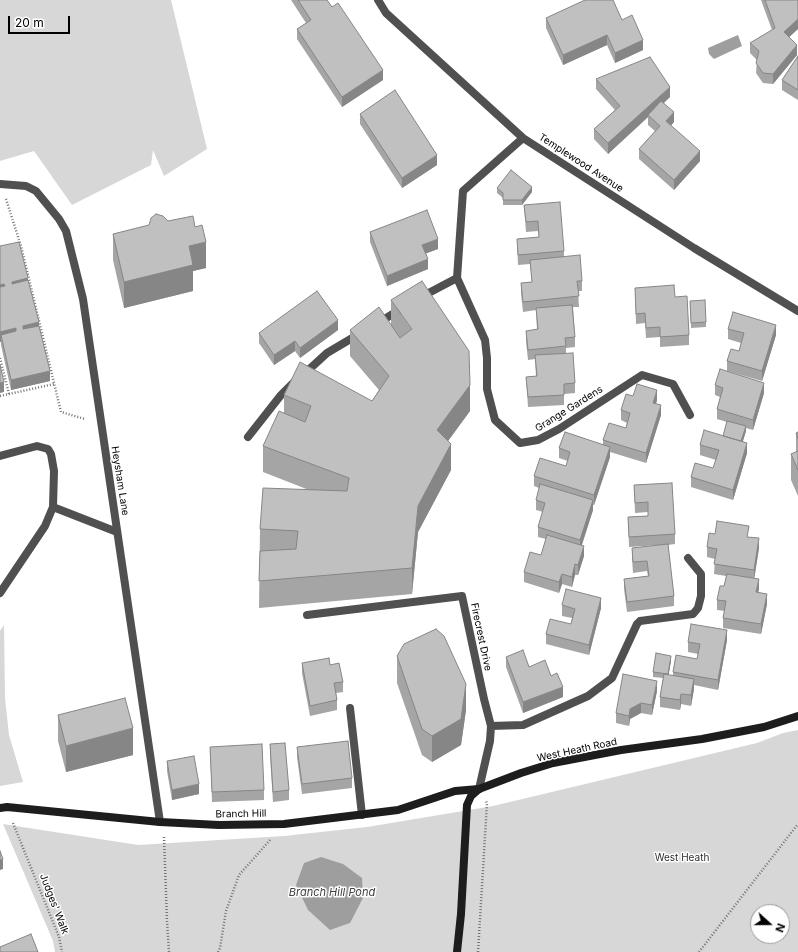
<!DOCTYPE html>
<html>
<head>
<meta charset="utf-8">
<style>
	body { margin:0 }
	#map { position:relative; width:798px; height:952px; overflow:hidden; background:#fff; font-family:Inter,sans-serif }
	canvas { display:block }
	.north { position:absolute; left:750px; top:904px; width:40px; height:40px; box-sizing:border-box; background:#fff; border:1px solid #999; border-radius:50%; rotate:111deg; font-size:11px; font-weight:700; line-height:16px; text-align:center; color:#000 }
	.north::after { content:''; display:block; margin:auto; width:14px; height:18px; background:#000; clip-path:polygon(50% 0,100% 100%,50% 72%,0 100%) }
	.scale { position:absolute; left:8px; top:16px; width:62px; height:18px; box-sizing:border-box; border:2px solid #000; border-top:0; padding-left:5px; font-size:12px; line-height:14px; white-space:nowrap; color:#000; -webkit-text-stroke:3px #fff; paint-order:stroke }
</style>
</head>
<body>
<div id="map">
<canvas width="798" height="952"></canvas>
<div class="north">N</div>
<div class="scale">20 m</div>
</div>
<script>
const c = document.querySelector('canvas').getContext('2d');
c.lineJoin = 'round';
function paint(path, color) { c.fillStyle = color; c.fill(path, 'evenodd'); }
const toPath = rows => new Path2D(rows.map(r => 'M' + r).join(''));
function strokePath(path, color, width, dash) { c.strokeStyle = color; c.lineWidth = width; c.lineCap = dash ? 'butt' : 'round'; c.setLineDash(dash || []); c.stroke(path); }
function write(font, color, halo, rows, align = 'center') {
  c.font = font + ' Inter,sans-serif'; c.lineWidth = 3; c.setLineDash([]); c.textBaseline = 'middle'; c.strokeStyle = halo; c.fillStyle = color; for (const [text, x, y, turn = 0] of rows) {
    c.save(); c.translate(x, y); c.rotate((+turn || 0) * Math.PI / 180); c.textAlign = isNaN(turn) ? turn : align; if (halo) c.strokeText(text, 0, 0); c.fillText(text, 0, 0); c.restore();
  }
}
paint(toPath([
	[0,0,171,0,207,149,164,176,153,150,151,165,72,205,34,151,0,161],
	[4,625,5,698,9,735,23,782,0,786,0,631],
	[798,730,798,952,55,952,53,941,3,824,138,845,284,836,367,827,493,806,757,743,783,733],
	[758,912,782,912,782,936,758,936]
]), '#d7d7d7');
paint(toPath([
	[738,35,742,46,714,59,709,54,708,48],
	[321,857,343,864,362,878,363,898,350,923,330,930,308,910,296,885,304,863]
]), '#9e9e9e');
strokePath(toPath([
	[6,199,21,246,61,412,85,419],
	[0,358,9,394],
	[0,396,54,384],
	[13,823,59,937,62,952],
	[164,837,167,921,169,952],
	[218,952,220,948,226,911,239,875,271,839],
	[478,952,487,803,486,801],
	[699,952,798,824]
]), '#727272', 2.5, [1, 2]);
strokePath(toPath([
	[350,708,362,815]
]), '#505050', 8);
strokePath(toPath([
	[378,0,386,13,523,138,694,248,798,311],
	[523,138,463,191,457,278,485,340,487,358,487,389,495,420,520,443,538,440,559,429,642,375,673,384,690,415],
	[0,184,26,186,36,191,59,219,66,231,83,299,160,822],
	[421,297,457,278],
	[378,323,401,309],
	[303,375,327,353,359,334],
	[248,437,281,395,294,382],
	[0,456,37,446,48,449,51,454,54,471,53,507,45,526,0,593],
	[53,507,117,532],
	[307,615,462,596,484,699,491,726,490,741,479,789],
	[491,726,523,725,588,696,612,678,637,624,640,621,693,614,698,608,701,596,701,574,688,558]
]), '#505050', 8);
strokePath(toPath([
	[0,808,7,807,160,822,219,825,284,824,398,810,455,791,479,789],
	[457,952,461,914,467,805,471,796,479,789,521,773,553,763,621,750,702,739,764,727,798,716]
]), '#1d1d1d', 8);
paint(toPath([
	[291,0,327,0,383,80,342,107,297,39,297,29,306,23],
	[761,0,798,0,798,29,789,37,797,55,773,84,763,83,756,73,757,60,750,53,750,43,772,30],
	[546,18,622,20,643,50,615,63,607,45,563,65,546,28],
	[798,56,798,100,782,90,782,80],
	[596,79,670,97,664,103,674,122,671,125,700,161,674,190,639,159,639,149,655,131,648,125,648,117,608,154,594,139,594,129,615,110,596,89],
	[360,114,437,165,402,188,360,124],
	[497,188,532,192,522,205,503,205,503,198,497,193],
	[524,205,564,251,564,257,582,281,582,291,578,291,579,307,573,307,575,337,575,347,566,348,566,353,575,383,575,393,564,394,564,405,528,407,526,377,536,376,535,359,528,360,526,341,526,331,537,330,536,310,523,312,521,293,521,283,532,282,530,264,518,265,517,239,539,237,538,231,526,232],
	[370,232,438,249,426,253,428,269,387,286,370,242],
	[113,234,206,268,193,271,193,291,124,308,113,260],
	[0,246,28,280,39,326,50,381,11,390,1,345,1,342,0,342],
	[635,288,689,335,689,345,660,347,660,337,646,338,645,323,636,324],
	[391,300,470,411,448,441,451,470,418,532,412,594,259,608,260,529,309,490,263,472,263,446,284,413,284,395,372,401,379,390,350,356,350,330,391,325],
	[690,301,706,322,706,327,691,328],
	[728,329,776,335,762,381,727,371,727,361,739,351,741,343,728,339],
	[338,330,300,358,295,351,274,365,259,343,259,333],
	[715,385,764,393,753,430,746,428,746,431,743,441,747,453,733,500,691,487,691,477,713,468,716,460,700,455,700,445,723,436,727,422,717,419,717,409,720,397,715,395],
	[633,396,657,400,656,404,661,415,646,463,610,452,610,457,594,505,593,505,593,510,582,545,584,556,578,575,575,575,572,587,562,584,559,593,524,582,524,572,541,555,546,539,538,537,538,527,543,512,536,510,536,500,539,488,534,486,534,476,566,466,568,461,559,458,559,448,603,445,603,440,626,428,627,423,621,420,621,410],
	[798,432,798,496,791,480,791,454,796,452,796,433],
	[634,485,675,534,675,544,668,545,674,596,674,606,627,612,624,589,624,579,648,576,647,571,633,573,632,558,632,548,658,545,629,547,628,517,648,516,648,512,635,513],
	[715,534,749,537,759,548,754,579,759,589,758,592,767,604,761,634,723,628,723,618,725,611,717,610,717,600,724,586,726,576,714,574,715,559,707,557,707,547],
	[562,605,601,608,589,655,546,644,546,634,571,624,572,618,562,616],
	[727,640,718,690,694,685,694,689,691,706,681,704,680,710,660,707,660,697,663,678,653,677,653,672,671,661,668,675,673,676,673,672,697,659,698,654,688,652,688,642],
	[397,656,466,710,461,745,432,762,422,755,397,683],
	[506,657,551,676,563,697,523,713,506,667],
	[302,663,330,665,343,682,343,692,336,693,337,700,337,710,310,716,302,673],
	[657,691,652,715,641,713,630,719,629,726,616,723,616,713],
	[58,715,133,755,66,772,58,741],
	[270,744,289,790,289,800,273,802,270,755],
	[210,747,264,790,264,800,212,802],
	[297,747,352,778,352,788,302,794,297,757],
	[167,761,199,794,172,800,167,771]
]), '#a5a5a5');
paint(toPath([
	[798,19,798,29,784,42,784,32],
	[607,35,607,45,563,65,563,55],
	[643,40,643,50,615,63,615,53],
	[797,45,797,55,773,84,773,74],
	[383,70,383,80,342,107,342,97],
	[670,87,670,97,649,116,648,115,648,117,608,154,608,143],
	[674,112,674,122,666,131,666,121],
	[700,151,700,161,674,190,674,180],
	[437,155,437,165,402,188,402,178],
	[532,187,532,192,522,205,522,200],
	[438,239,438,249,422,255,422,245],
	[206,242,206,268,193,271,193,291,124,308,124,282,189,246],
	[428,259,428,269,387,286,387,276],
	[28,278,28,288,12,292,12,282],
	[4,284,4,294,0,295,0,285],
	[338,320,338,330,300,358,300,348],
	[39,322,39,332,23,336,23,326],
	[776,325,776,335,762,381,762,371],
	[16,328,16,338,1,335,1,342,0,342,0,332],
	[295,341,295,351,274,365,274,355],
	[50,371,50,381,11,390,11,380],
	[4,382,4,392,0,393,0,383],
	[764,383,764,393,753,430,753,420],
	[470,385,470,411,437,456,437,430],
	[657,390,657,400,653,413,653,403],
	[661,405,661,415,646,463,646,453],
	[746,426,746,431,741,447,741,442],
	[747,443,747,453,733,500,733,490],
	[451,444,451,470,418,532,412,594,412,568,418,506],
	[610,447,610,457,594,505,594,495],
	[593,500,593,510,580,550,580,540],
	[759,538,759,548,754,580,754,570],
	[584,546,584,556,578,575,578,565],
	[575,564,575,575,572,587,572,577],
	[562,574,562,584,559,593,559,582],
	[759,579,759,589,756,602,756,592],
	[767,594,767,604,761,634,761,624],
	[601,598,601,608,589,655,589,645],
	[727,630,727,640,718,690,718,680],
	[671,656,671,661,668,679,668,674],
	[694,679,694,689,691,706,691,695],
	[657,681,657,691,652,715,652,705],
	[466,684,466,710,461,745,432,762,432,736],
	[563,687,563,697,523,713,523,702],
	[681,694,681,704,680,710,680,700],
	[641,703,641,713,630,719,629,726,629,716,630,709],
	[133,728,133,755,66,772,66,746],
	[199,784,199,794,172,800,172,790],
	[3,859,3,869,0,870,0,860]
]), '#868686');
const building = toPath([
	[298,0,327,0,332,7,338,3,383,70,342,97,297,29,311,20,298,0],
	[585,0,613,0,622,20,632,15,643,40,615,53,607,35,563,55,546,18,585,0],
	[765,0,798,0,798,19,784,32,797,45,773,74,763,73,756,63,759,51,750,43,775,28,765,0],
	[798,56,798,90,782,80,798,56],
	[650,57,670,87,608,143,594,129,620,106,596,79,650,57],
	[395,90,437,155,402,178,360,114,395,90],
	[661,101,674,112,666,121,700,151,674,180,639,149,660,126,648,115,661,101],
	[511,170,532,187,522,200,503,200,503,193,497,188,511,170],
	[560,202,564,251,518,255,517,239,539,237,538,221,526,222,524,205,560,202],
	[427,210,438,239,422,245,428,259,387,276,370,232,427,210],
	[156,214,163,216,168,221,193,216,195,227,202,225,206,242,189,246,193,265,124,282,113,234,149,225,151,218,156,214],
	[19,242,28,278,12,282,12,284,28,280,39,322,23,326,23,329,39,326,50,371,11,380,1,335,16,331,16,328,0,332,0,287,5,286,4,284,0,285,0,246,19,242],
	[580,255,582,281,577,281,579,296,523,302,521,283,532,282,530,260,580,255],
	[422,281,469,351,470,385,437,430,451,444,418,506,412,568,259,581,260,551,296,549,298,531,260,529,263,488,347,491,349,478,263,446,279,411,305,422,311,406,284,395,300,362,372,401,389,376,350,330,379,307,400,338,412,329,391,300,422,281],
	[674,285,675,297,687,296,689,335,660,337,660,327,646,328,645,313,636,314,635,288,674,285],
	[317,291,338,320,300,348,295,341,274,355,259,333,317,291],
	[705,300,706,322,691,323,690,301,705,300],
	[572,305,575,337,565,338,566,346,528,350,526,331,538,329,536,308,572,305],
	[733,312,776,325,762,371,727,361,731,349,739,351,744,333,728,329,733,312],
	[573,353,575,383,564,384,564,395,528,397,526,377,537,376,535,355,573,353],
	[0,365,4,382,0,383,0,365],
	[720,369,764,383,753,420,717,409,723,388,715,385,720,369],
	[637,384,657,390,653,403,661,405,646,453,603,440,609,423,626,428,630,413,621,410,626,394,633,396,637,384],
	[727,421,746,426,741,441,723,436,727,421],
	[704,430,747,443,733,490,691,477,695,463,713,468,719,450,700,445,704,430],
	[565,432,610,447,594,495,534,476,540,458,566,466,570,452,559,448,565,432],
	[798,432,798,439,796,433,798,432],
	[798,451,798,470,791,454,798,451],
	[672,483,675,534,629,537,628,517,648,516,648,502,635,503,634,485,672,483],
	[540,484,593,500,580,540,538,527,545,503,536,500,540,484],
	[717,521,749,526,747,537,759,538,754,570,714,564,717,549,707,547,709,533,715,534,717,521],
	[547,535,584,546,578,565,575,564,572,577,562,574,559,582,524,572,530,552,541,555,547,535],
	[668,544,674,596,627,602,624,579,649,576,647,561,633,562,632,548,668,544],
	[727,574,759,579,756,592,767,594,761,624,723,618,726,601,717,600,720,586,724,586,727,574],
	[566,589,601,598,589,645,546,634,550,619,571,624,575,609,562,605,566,589],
	[691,624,727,630,718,680,673,672,676,655,697,659,700,644,688,642,691,624],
	[436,629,444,636,466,684,461,719,432,736,422,729,397,656,404,644,436,629],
	[523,650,529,667,545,660,551,676,557,673,563,687,523,702,506,657,523,650],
	[656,653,671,656,668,674,653,672,656,653],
	[329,658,330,665,339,663,343,682,334,683,337,700,310,706,302,663,329,658],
	[623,674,657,681,652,705,641,703,630,709,629,716,616,713,623,674],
	[664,674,694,679,691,695,681,694,680,700,660,697,664,674],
	[125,698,133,728,66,746,58,715,125,698],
	[348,741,352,778,302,784,297,747,348,741],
	[285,743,289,790,273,792,270,744,285,743],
	[262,744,264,790,212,792,210,747,262,744],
	[194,756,199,784,172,790,167,761,194,756],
	[0,851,3,859,0,860,0,851],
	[31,934,38,952,0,952,0,947,31,934]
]);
paint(building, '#c0c0c0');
strokePath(building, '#868686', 1);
write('10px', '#000', '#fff', [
	["Templewood Avenue",581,163,33],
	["Grange Gardens",569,409,-32],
	["Heysham Lane",120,481,81],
	["Firecrest Drive",481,637,78],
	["West Heath Road",577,750,-12],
	["Branch Hill",241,814,-1],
	["Judges' Walk",54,904,69]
]);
write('10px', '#2e2e2e', '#fff', [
	["West Heath",682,858]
]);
write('italic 11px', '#3f3f3f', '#fff', [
	["Branch Hill Pond",332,893]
]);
</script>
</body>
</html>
